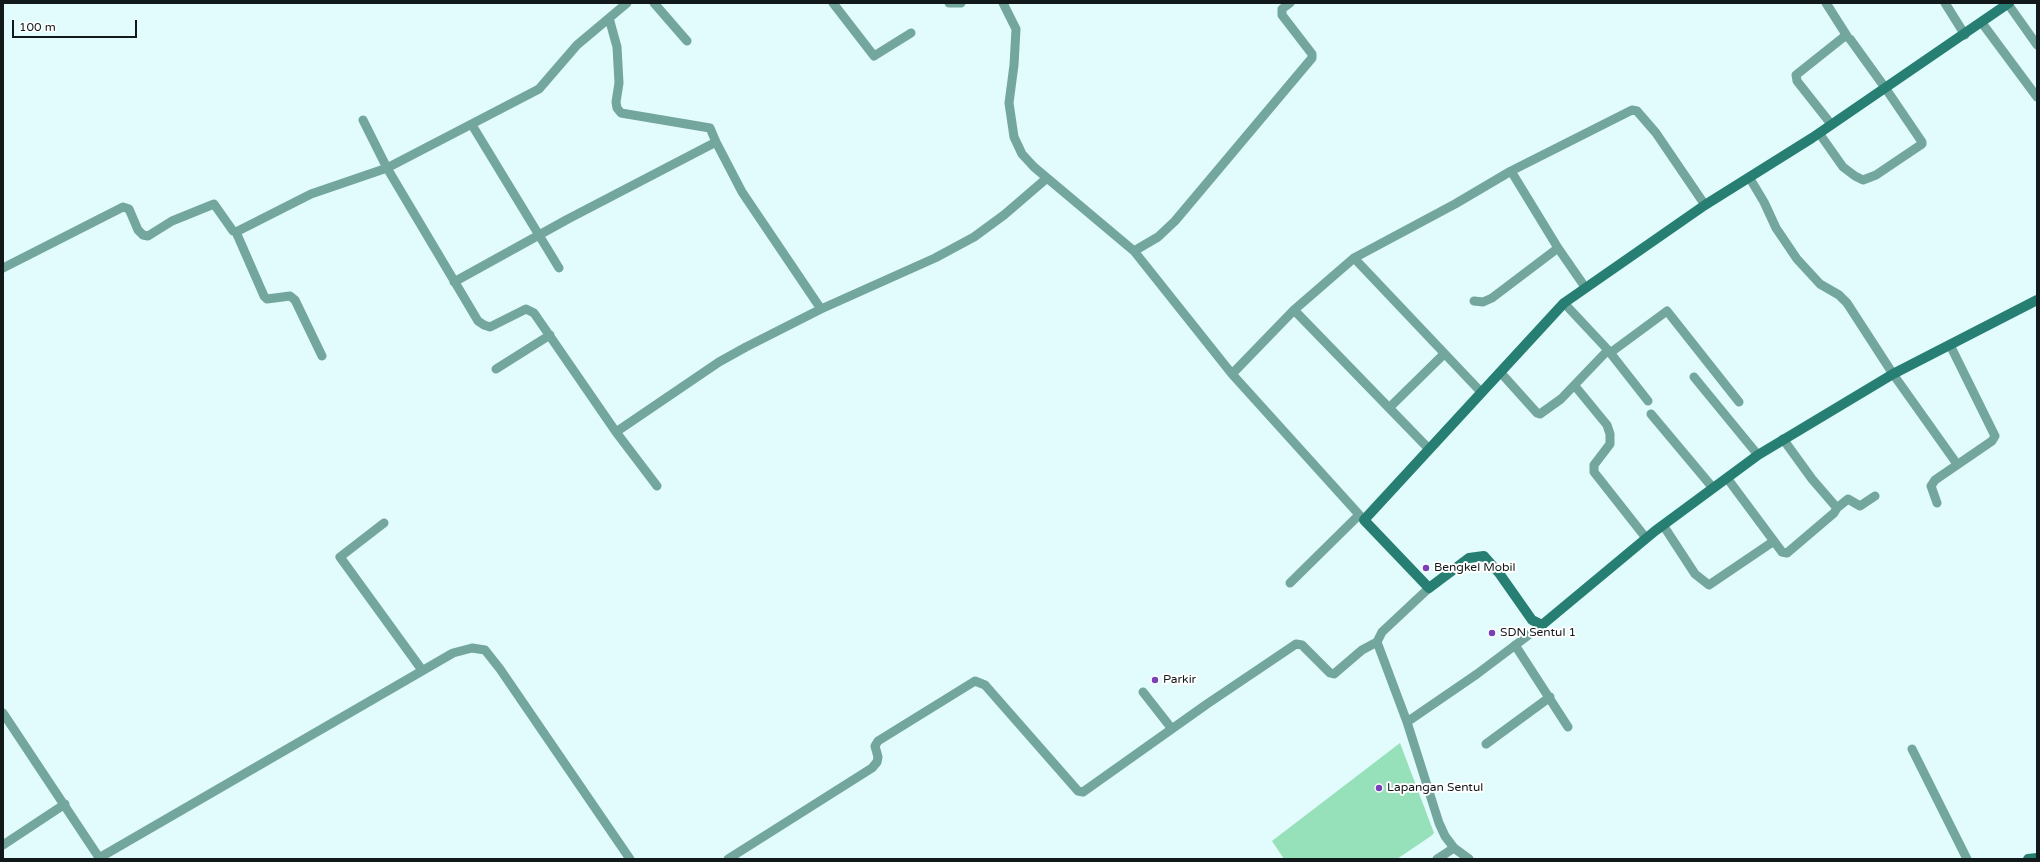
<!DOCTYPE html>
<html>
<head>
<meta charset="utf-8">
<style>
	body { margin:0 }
	#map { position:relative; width:2040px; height:862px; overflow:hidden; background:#e2fbfc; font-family:"Varela Round",sans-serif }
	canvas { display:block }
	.frame { position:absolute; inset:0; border:4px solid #11191a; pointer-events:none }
	.scale { position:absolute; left:12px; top:20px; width:125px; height:18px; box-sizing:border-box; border:2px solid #11191a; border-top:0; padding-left:5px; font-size:12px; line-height:14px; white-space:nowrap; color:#11191a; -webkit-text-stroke:3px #fff; paint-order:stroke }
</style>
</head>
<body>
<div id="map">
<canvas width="2040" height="862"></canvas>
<div class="frame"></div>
<div class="scale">100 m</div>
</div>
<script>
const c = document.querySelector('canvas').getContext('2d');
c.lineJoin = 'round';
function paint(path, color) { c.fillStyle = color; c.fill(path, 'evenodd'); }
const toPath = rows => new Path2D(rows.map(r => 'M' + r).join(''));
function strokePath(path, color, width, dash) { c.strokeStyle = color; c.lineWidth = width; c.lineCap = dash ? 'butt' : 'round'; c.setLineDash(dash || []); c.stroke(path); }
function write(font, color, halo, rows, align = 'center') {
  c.font = font + ' "Varela Round",sans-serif'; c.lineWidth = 4; c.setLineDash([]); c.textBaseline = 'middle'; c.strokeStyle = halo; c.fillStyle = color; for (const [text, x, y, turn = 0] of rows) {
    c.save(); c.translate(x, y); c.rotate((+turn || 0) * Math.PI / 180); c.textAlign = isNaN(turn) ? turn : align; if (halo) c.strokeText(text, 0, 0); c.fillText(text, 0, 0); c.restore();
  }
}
paint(toPath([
	[1400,743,1434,833,1431,836,1397,859,1284,859,1272,841]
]), '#96e1b9');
strokePath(toPath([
	[654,3,687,41],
	[833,3,874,56,911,33],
	[949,3,961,3],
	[1003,3,1016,29,1014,65,1009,103,1014,137,1022,154,1034,167,1134,251,1232,374,1364,520],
	[1826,3,1847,36],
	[1945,3,1965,35],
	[2008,4,2037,45],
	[609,18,617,47,619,83,616,102,617,108,621,113,710,128,716,142],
	[1982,23,2037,97],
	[363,120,387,168,539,89,577,45,627,3],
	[472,125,559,268],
	[1819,133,1843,167,1855,176,1863,180,1876,175,1922,144,1922,142,1886,89,1850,39,1845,36,1796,75,1797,81,1831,124],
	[1511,171,1558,248,1585,287],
	[1749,177,1764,202,1776,228,1797,259,1820,284,1839,295,1847,303,1893,374,1957,464],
	[236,232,311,194,387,168,478,321,484,325,490,327,526,309,534,313,616,432,657,486],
	[1134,251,1158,237,1175,221,1312,58,1312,54,1282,15,1282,9,1290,3],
	[1354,258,1481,392],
	[3,268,123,207,129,209,138,230,143,235,148,236,172,221,214,204,233,231,236,232,264,296,267,299,290,296,295,300,322,356],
	[454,282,568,219,716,142,742,192,821,309],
	[1474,301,1483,302,1492,298,1558,248],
	[1564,303,1608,350,1648,401],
	[1294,310,1429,449],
	[1610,353,1667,311,1739,402],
	[496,369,550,335],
	[1501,373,1537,413,1540,414,1561,399,1608,350],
	[1232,374,1294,310,1354,258,1455,204,1511,171,1632,110,1637,111,1656,133,1705,205],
	[1694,377,1758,455],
	[1575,386,1607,425,1610,434,1610,444,1594,465,1594,472,1646,538],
	[1390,407,1444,354],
	[1651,414,1713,488],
	[616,432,719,362,746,347,821,309,935,258,974,237,1004,215,1047,178],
	[1727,478,1782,552,1787,553,1834,513,1837,508,1812,479,1783,439],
	[1937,503,1931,486,1935,480,1992,441,1995,436,1950,345],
	[1837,508,1848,499,1860,506,1875,496],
	[384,523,340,557,422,670],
	[1663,525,1695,574,1709,585,1774,541],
	[1290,583,1359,515],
	[1429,588,1382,632,1377,642,1407,722,1439,823,1445,836,1454,848,1469,859],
	[1515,645,1568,727],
	[1143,692,1172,729],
	[3,713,100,859],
	[1407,722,1477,674,1542,625],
	[1486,744,1550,697],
	[1912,749,1967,859],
	[3,845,65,804],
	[99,858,453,653,472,648,485,650,500,669,630,859],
	[728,859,872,768,877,762,878,757,875,746,878,741,975,681,985,685,1078,791,1083,792,1207,704,1296,644,1302,645,1330,673,1334,674,1362,650,1377,642],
	[1437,859,1454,848]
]), '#73a69c', 9);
strokePath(toPath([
	[2009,3,1812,138,1705,205,1564,303,1364,520,1429,588,1469,558,1484,556,1499,573,1532,620,1542,625,1655,531,1758,455,1893,374,2037,300],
	[2028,859,2037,858]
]), '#267f72', 10);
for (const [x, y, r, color] of [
	[1426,568,4,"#7a40b7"],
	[1492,633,4,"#7a40b7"],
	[1155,680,4,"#7a40b7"],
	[1379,788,4,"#7a40b7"]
]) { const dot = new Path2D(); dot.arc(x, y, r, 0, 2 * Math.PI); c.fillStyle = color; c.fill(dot); strokePath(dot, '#fff', 1.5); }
write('12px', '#11191a', '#fff', [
	["Bengkel Mobil",1434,568],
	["SDN Sentul 1",1500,633],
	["Parkir",1163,680],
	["Lapangan Sentul",1387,788]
], 'left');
</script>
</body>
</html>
